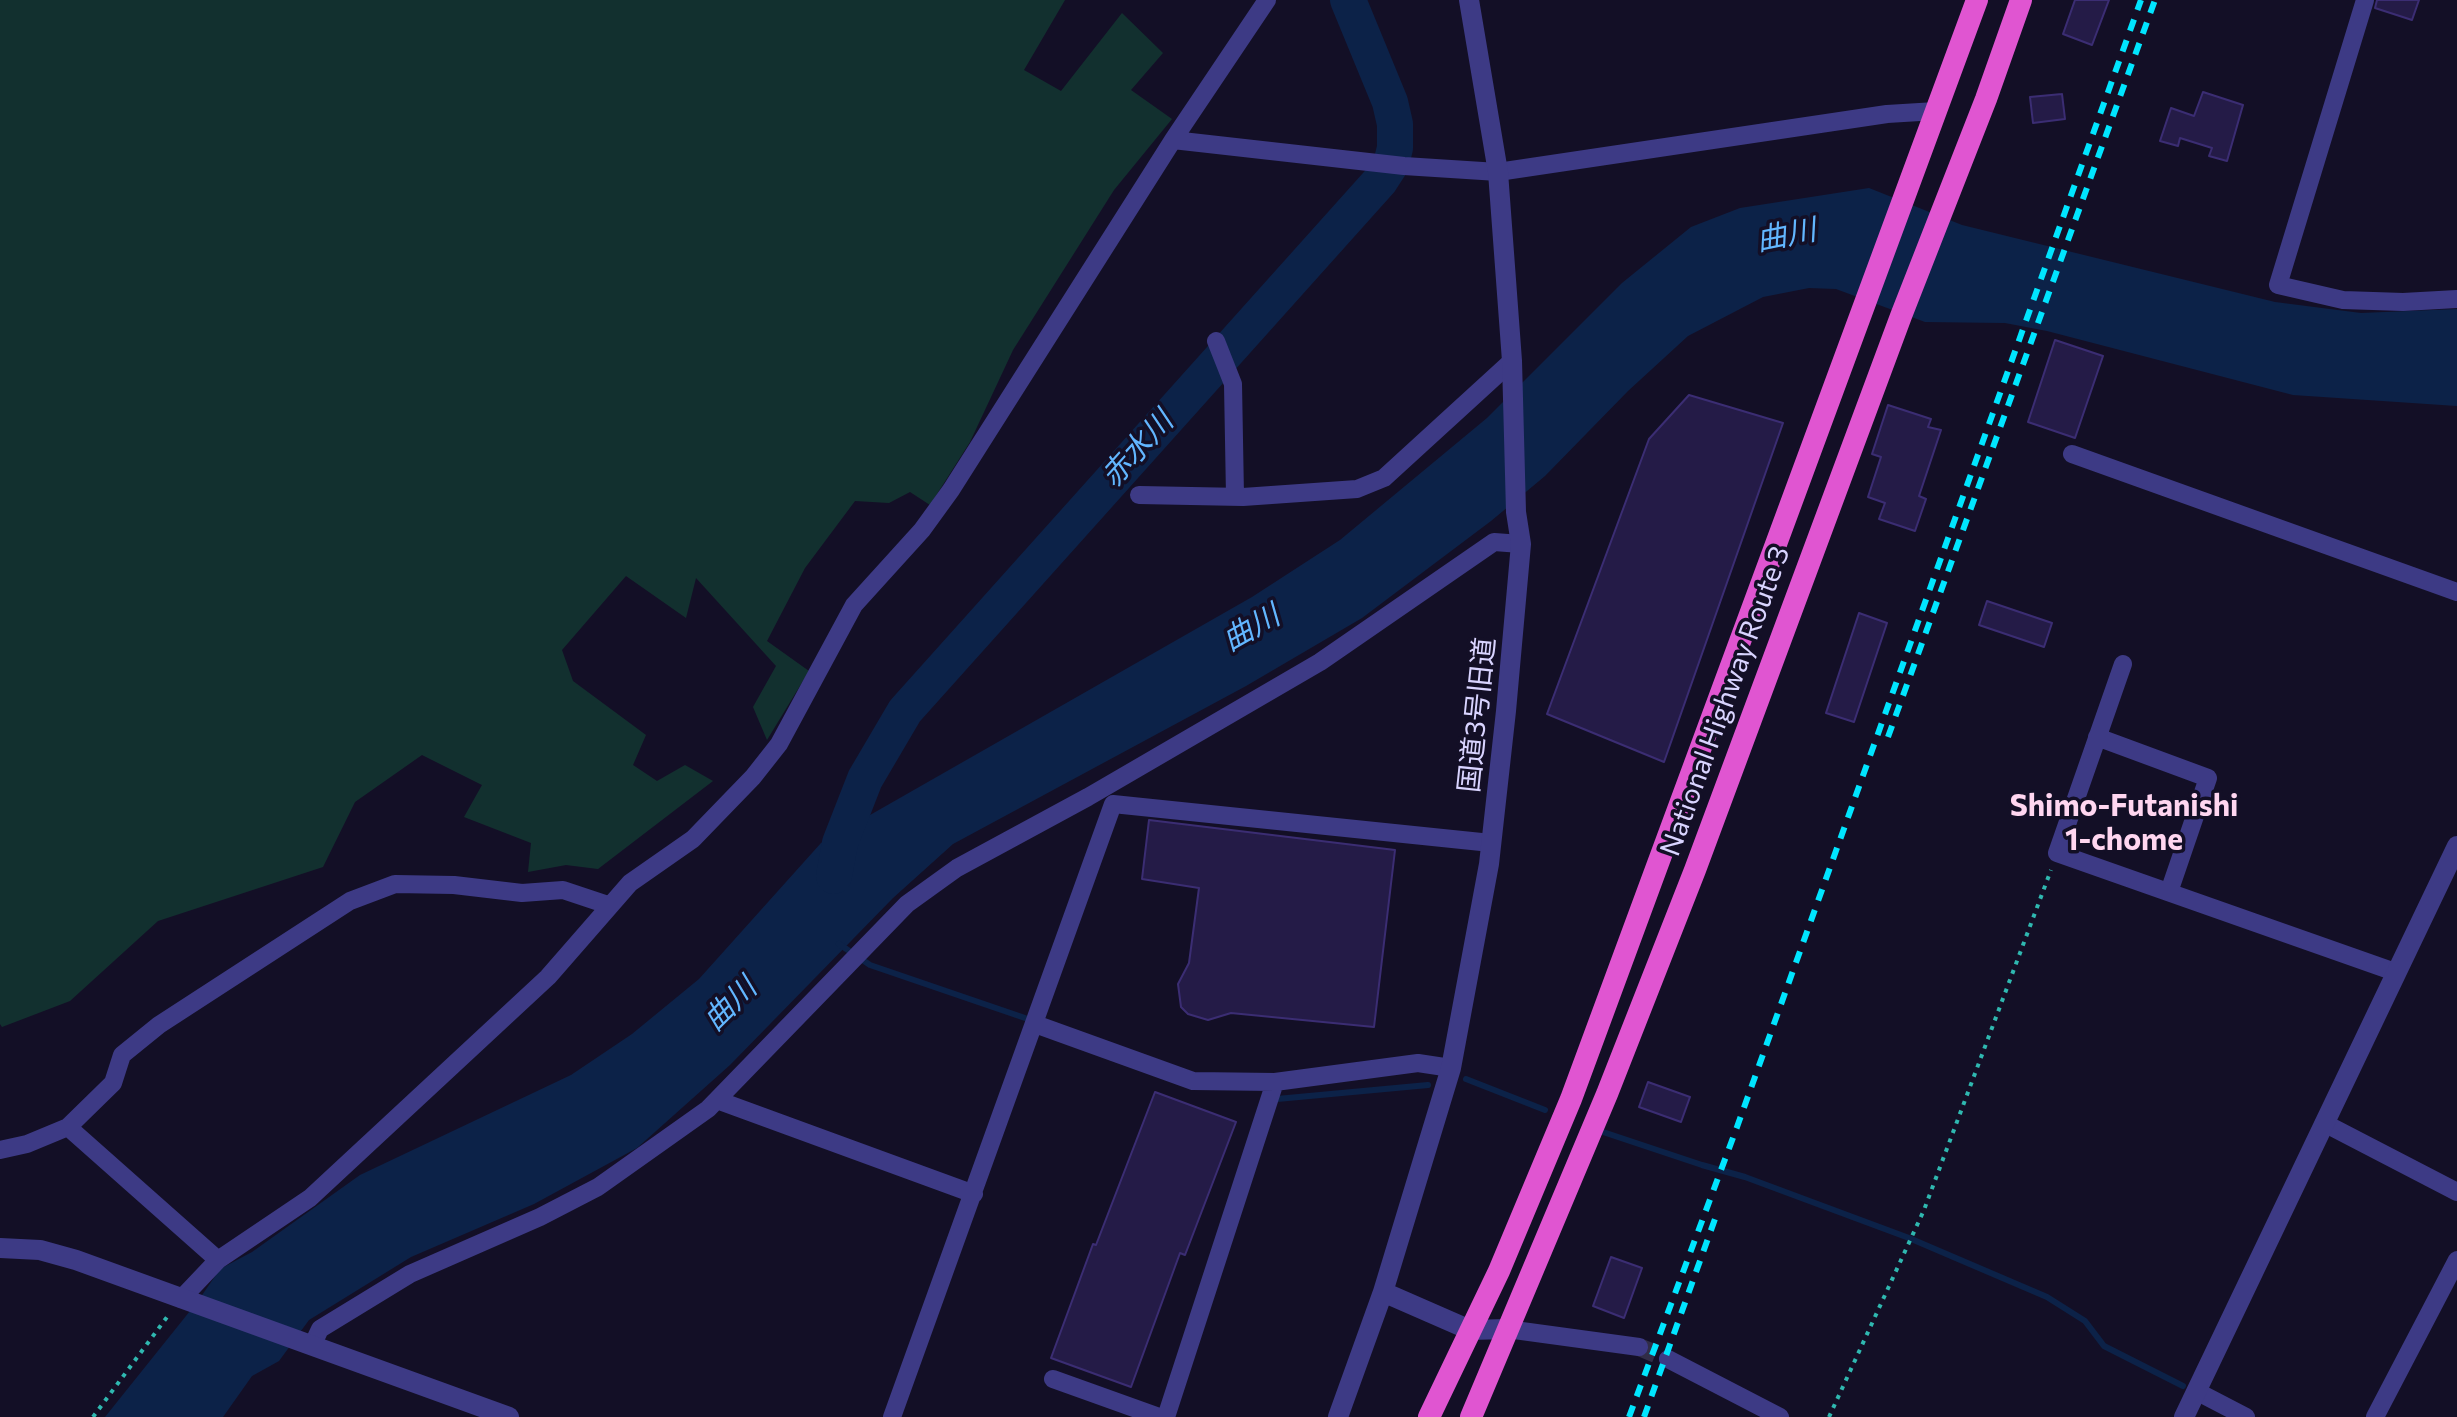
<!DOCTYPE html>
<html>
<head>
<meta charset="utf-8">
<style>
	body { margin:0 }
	canvas { display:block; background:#130f26 }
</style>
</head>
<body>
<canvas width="2457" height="1417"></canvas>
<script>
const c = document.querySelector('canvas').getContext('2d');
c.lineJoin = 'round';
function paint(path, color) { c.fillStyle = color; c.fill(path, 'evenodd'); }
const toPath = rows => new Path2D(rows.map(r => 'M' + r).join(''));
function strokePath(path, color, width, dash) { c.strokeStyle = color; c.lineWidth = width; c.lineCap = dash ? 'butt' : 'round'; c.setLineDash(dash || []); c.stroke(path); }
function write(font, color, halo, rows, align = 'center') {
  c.font = font + ' Commissioner,"Noto Sans JP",sans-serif'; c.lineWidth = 7; c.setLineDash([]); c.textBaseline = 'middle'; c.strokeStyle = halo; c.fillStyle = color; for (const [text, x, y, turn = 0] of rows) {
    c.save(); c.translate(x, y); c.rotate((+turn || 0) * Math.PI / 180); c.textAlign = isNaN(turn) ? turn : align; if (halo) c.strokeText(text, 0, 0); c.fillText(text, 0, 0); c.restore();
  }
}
paint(toPath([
	[0,0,1065,0,1024,70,1061,91,1122,13,1163,53,1131,90,1172,119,1114,190,1013,350,970,442,930,505,910,492,889,503,855,501,805,568,767,641,809,671,767,740,753,707,776,666,696,578,686,618,626,576,562,650,573,681,646,735,633,765,657,781,685,765,713,781,598,869,566,865,528,872,531,843,464,817,482,785,422,755,355,802,323,867,158,921,70,1001,2,1027,0,1024]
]), '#12302f');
paint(toPath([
	[1869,188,1962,225,2275,302,2361,313,2457,309,2457,406,2293,395,2047,331,2005,323,1925,322,1836,289,1809,288,1763,297,1688,336,1628,391,1545,476,1491,521,1362,618,1246,686,953,844,893,898,730,1065,637,1148,534,1204,411,1257,309,1320,279,1361,252,1376,223,1417,105,1417,198,1301,220,1269,252,1252,360,1175,571,1075,632,1034,699,979,821,843,1252,597,1340,540,1487,418,1622,283,1691,227,1740,208]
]), '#0c2248');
strokePath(toPath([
	[839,944,870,965,1025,1018],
	[1466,1079,1545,1110],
	[1277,1099,1428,1085],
	[1603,1132,1702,1165,1745,1177,1909,1238,2047,1297,2085,1321,2104,1346,2183,1386]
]), '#0c2248', 6);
strokePath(toPath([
	[834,876,840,843,865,779,905,711,1380,181,1391,164,1395,148,1395,124,1390,102,1348,0]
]), '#0c2248', 36);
const building = toPath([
	[2075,0,2109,0,2092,45,2063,34,2075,0],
	[2377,0,2419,0,2412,20,2375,8,2377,0],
	[2203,92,2243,105,2227,161,2209,156,2212,148,2180,138,2178,146,2160,141,2171,108,2194,116,2203,92],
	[2062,94,2065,119,2033,123,2030,97,2062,94],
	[2055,340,2103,356,2075,438,2028,422,2055,340],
	[1689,395,1783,423,1664,762,1547,714,1649,439,1689,395],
	[1888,405,1931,419,1928,427,1941,430,1919,496,1926,499,1915,531,1879,519,1885,503,1868,497,1881,457,1872,454,1888,405],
	[1987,601,2052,623,2044,647,1979,625,1987,601],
	[1859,613,1887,623,1854,722,1826,713,1859,613],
	[1149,820,1395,850,1374,1027,1231,1013,1208,1020,1188,1014,1181,1007,1178,984,1189,963,1199,888,1142,879,1149,820],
	[1648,1082,1690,1097,1681,1122,1639,1107,1648,1082],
	[1155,1092,1236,1122,1185,1255,1180,1253,1131,1387,1051,1358,1093,1244,1096,1245,1155,1092],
	[1611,1257,1642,1268,1624,1318,1593,1306,1611,1257]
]);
paint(building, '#241b47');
strokePath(building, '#3b2d73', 2);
strokePath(toPath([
	[1639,1347,1668,1359]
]), '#312d47', 18, [18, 9]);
strokePath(toPath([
	[93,1417,170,1313],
	[1829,1417,1924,1210,2051,870]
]), '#2fb8b0', 4, [4, 6]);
strokePath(toPath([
	[2365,0,2278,285,2343,300,2403,302,2457,299],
	[1173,140,1404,166,1498,172,1887,114,1936,111],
	[1216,341,1233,384,1235,496],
	[2072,454,2457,592],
	[1139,495,1243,497,1357,489,1384,478,1512,361],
	[2123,664,2057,853,2395,972],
	[2097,737,2208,778,2169,892],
	[1035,1024,1193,1081,1275,1082,1418,1063,1451,1068],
	[717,1100,974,1194],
	[2324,1123,2457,1192],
	[68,1127,218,1260],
	[0,1150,27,1144,68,1127,113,1083,122,1055,159,1025,350,901,395,884,454,885,522,893,563,890,608,905],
	[181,1299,218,1260,310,1198,548,977,630,883,693,839,753,777,779,744,854,605,922,530,951,490,1173,140,1267,0],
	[1507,1329,1639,1347],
	[312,1346,320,1329,410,1274,540,1217,598,1187,708,1109,907,904,957,868,1088,797,1320,662,1494,542,1521,544],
	[1668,1359,1780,1417],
	[1053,1379,1159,1417],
	[2196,1391,2246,1417],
	[892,1417,1113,804,1491,843],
	[1166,1417,1275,1082],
	[2375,1417,2457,1260]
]), '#3d3a85', 18);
strokePath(toPath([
	[0,1248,40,1250,76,1260,509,1417],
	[1383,1292,1470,1330,1507,1329],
	[1338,1417,1383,1292,1451,1068,1489,864,1506,711,1521,544,1516,512,1512,361,1498,172,1469,0],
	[2184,1417,2457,846]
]), '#3d3a85', 20);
strokePath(toPath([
	[1429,1417,1499,1271,1571,1099,1977,0],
	[1471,1417,1607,1094,1695,870,1901,316,1986,99,2021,0]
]), '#e055d1', 22);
strokePath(toPath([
	[1888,737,2155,0],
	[1629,1417,1737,1127,2141,0],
	[1644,1417,1715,1219]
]), '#00e5ff', 6, [12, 10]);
write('28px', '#d9d4ff', '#130f26', [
	["National Highway Route 3",1725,701,-70],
	["国道3号旧道",1477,715,-84]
]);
write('italic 30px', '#62b6ff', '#130f26', [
	["曲川",1786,235,-11],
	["赤水川",1137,449,-48],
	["曲川",1251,628,-30],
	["曲川",730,1004,-45]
]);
write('bold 30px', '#ffd6f0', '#130f26', [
	["Shimo-Futanishi",2124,806],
	["1-chome",2124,840]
]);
</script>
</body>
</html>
